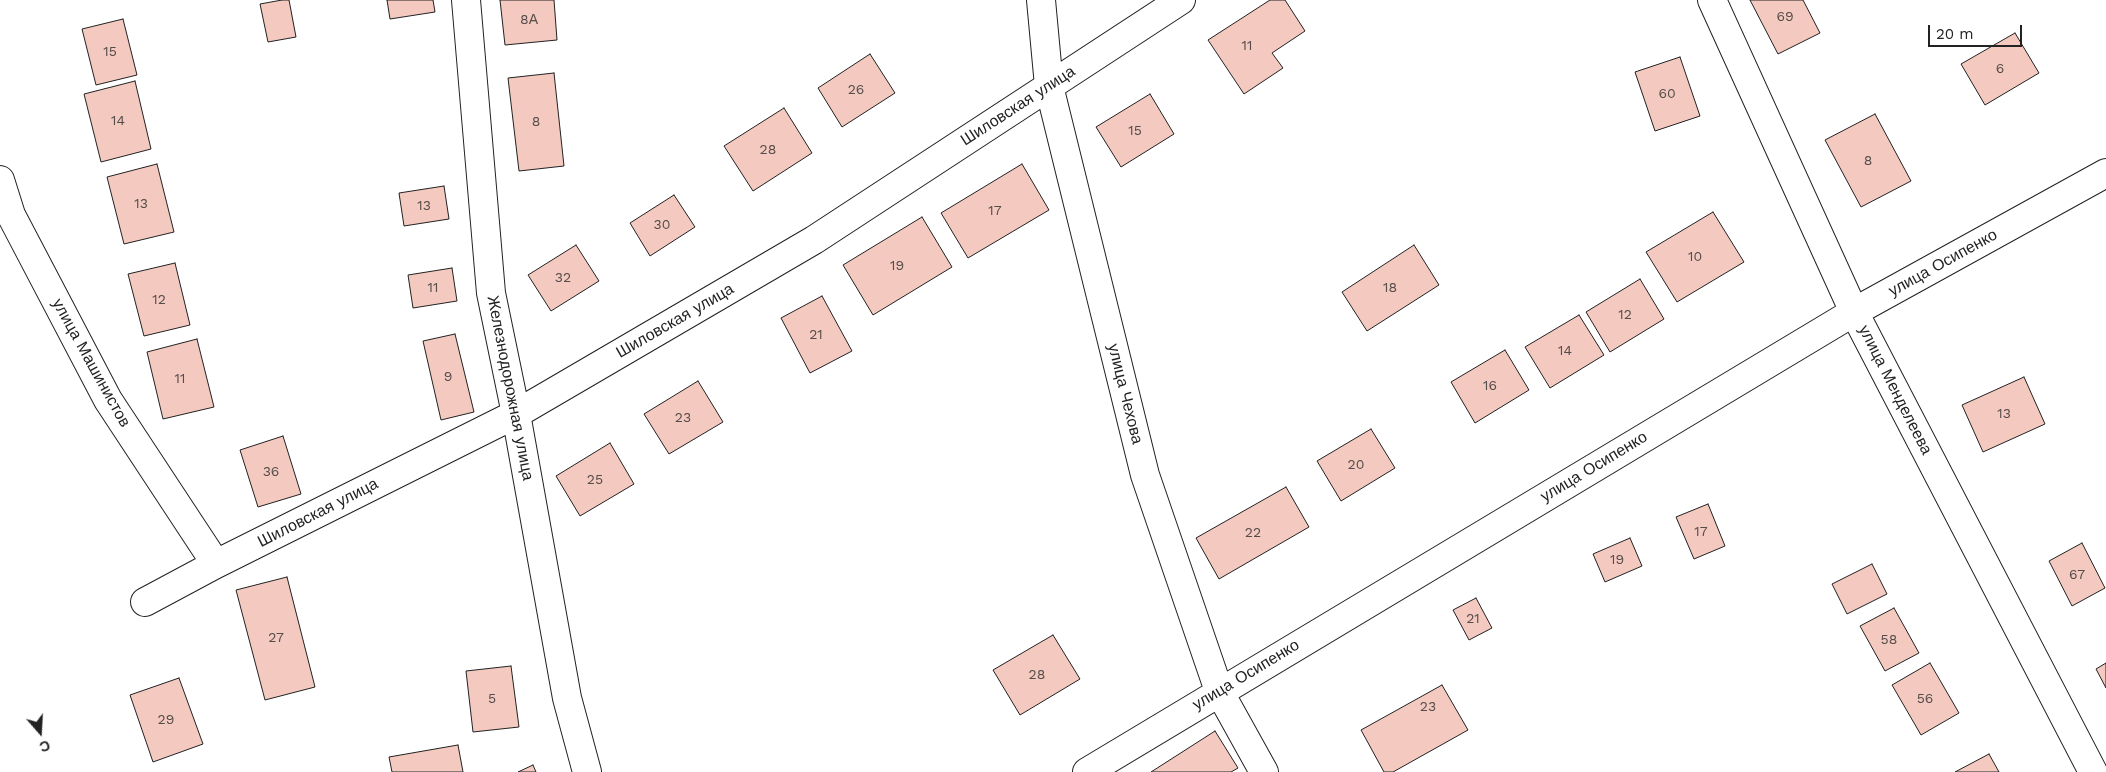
<!DOCTYPE html>
<html>
<head>
<meta charset="utf-8">
<style>
	body { margin:0 }
	#map { position:relative; width:2106px; height:772px; overflow:hidden; background:#fff; font-family:"Work Sans",sans-serif }
	canvas { display:block }
	.north { position:absolute; left:15px; top:707px; width:50px; height:50px; -webkit-text-stroke:4px #fff; paint-order:stroke; rotate:161deg; font-size:14px; font-weight:700; line-height:20px; text-align:center; color:#222 }
	.north::after { content:''; display:block; margin:auto; width:18px; height:22px; background:#222; clip-path:polygon(50% 0,100% 100%,50% 72%,0 100%) }
	.scale { position:absolute; left:1928px; top:25px; width:94px; height:22px; box-sizing:border-box; border:2px solid #222; border-top:0; padding-left:6px; font-size:15px; line-height:18px; white-space:nowrap; color:#222; -webkit-text-stroke:4px #fff; paint-order:stroke }
</style>
</head>
<body>
<div id="map">
<canvas width="2106" height="772"></canvas>
<div class="north">С</div>
<div class="scale">20 m</div>
</div>
<script>
const c = document.querySelector('canvas').getContext('2d');
c.lineJoin = 'round';
function paint(path, color) { c.fillStyle = color; c.fill(path, 'evenodd'); }
const toPath = rows => new Path2D(rows.map(r => 'M' + r).join(''));
function strokePath(path, color, width, dash) { c.strokeStyle = color; c.lineWidth = width; c.lineCap = dash ? 'butt' : 'round'; c.setLineDash(dash || []); c.stroke(path); }
function write(font, color, halo, rows, align = 'center') {
  c.font = font + ' "Work Sans",sans-serif'; c.lineWidth = 4; c.setLineDash([]); c.textBaseline = 'middle'; c.strokeStyle = halo; c.fillStyle = color; for (const [text, x, y, turn = 0] of rows) {
    c.save(); c.translate(x, y); c.rotate((+turn || 0) * Math.PI / 180); c.textAlign = isNaN(turn) ? turn : align; if (halo) c.strokeText(text, 0, 0); c.fillText(text, 0, 0); c.restore();
  }
}
const building = toPath([
	[282,0,289,0,296,37,268,42,260,4,282,0],
	[387,0,433,0,435,12,390,19,387,0],
	[500,0,554,0,557,40,505,45,500,0],
	[1270,0,1285,0,1305,31,1272,53,1283,68,1244,94,1208,40,1270,0],
	[1750,0,1803,0,1820,33,1778,54,1750,0],
	[123,19,137,75,96,85,82,29,123,19],
	[2015,33,2039,73,1985,105,1961,64,2015,33],
	[870,54,895,93,842,127,818,88,870,54],
	[1680,57,1700,116,1655,131,1635,72,1680,57],
	[554,73,564,166,519,171,508,78,554,73],
	[135,81,151,149,101,162,84,94,135,81],
	[1150,94,1174,134,1121,167,1096,127,1150,94],
	[784,108,812,153,753,191,724,146,784,108],
	[1875,114,1911,181,1861,207,1825,140,1875,114],
	[157,164,174,232,124,244,107,177,157,164],
	[1022,164,1049,210,968,258,941,213,1022,164],
	[444,186,449,219,404,226,399,193,444,186],
	[674,195,695,227,650,256,630,223,674,195],
	[1713,212,1744,262,1677,302,1646,252,1713,212],
	[922,217,952,267,873,315,843,265,922,217],
	[576,245,599,281,551,311,528,275,576,245],
	[1414,245,1439,285,1367,331,1342,292,1414,245],
	[175,263,190,325,144,336,128,274,175,263],
	[452,268,457,301,413,308,408,275,452,268],
	[1640,279,1664,319,1610,352,1586,312,1640,279],
	[822,296,852,351,810,373,781,318,822,296],
	[1579,315,1604,355,1550,388,1525,347,1579,315],
	[455,334,474,412,441,420,423,341,455,334],
	[197,339,214,407,163,419,147,352,197,339],
	[1505,350,1529,390,1475,423,1451,382,1505,350],
	[2024,377,2045,424,1983,452,1962,405,2024,377],
	[698,381,723,422,669,454,644,414,698,381],
	[1371,429,1395,468,1341,501,1317,461,1371,429],
	[283,436,301,494,258,507,240,450,283,436],
	[610,443,634,484,580,516,556,476,610,443],
	[1286,487,1309,527,1219,579,1196,538,1286,487],
	[1708,504,1725,546,1694,559,1676,517,1708,504],
	[1630,538,1642,566,1605,582,1593,554,1630,538],
	[2082,543,2105,588,2072,606,2049,561,2082,543],
	[1872,564,1887,594,1847,614,1832,584,1872,564],
	[287,577,315,687,265,700,236,590,287,577],
	[1476,598,1492,628,1469,640,1453,610,1476,598],
	[1894,608,1919,653,1885,671,1860,626,1894,608],
	[1053,635,1080,679,1020,715,993,670,1053,635],
	[1930,663,1959,713,1921,735,1892,685,1930,663],
	[2106,663,2106,688,2096,669,2106,663],
	[511,666,519,727,473,732,466,671,511,666],
	[179,678,203,744,153,762,130,695,179,678],
	[1442,685,1468,730,1393,772,1384,772,1361,730,1442,685],
	[1215,731,1238,768,1231,772,1151,772,1215,731],
	[458,745,463,772,392,772,389,757,458,745],
	[1989,754,1999,772,1955,772,1989,754],
	[533,765,536,772,518,772,533,765]
]);
paint(building, '#f3c9c0');
strokePath(building, '#222', 1);
const minor = toPath([
	[466,0,491,293,516,414,567,698,587,772],
	[1041,0,1049,86,1145,475,1219,691,1264,772],
	[1712,0,1854,312,2093,772],
	[0,180,11,215,108,400,216,564],
	[145,602,216,564,516,414,814,240,1181,0],
	[1087,772,1854,312,2106,173]
]);
strokePath(minor, '#222', 30);
strokePath(minor, '#fff', 28);
write('14px', '#564c4a', null, [
	["69",1785,17],
	["8А",529,20],
	["11",1247,46],
	["15",110,52],
	["6",2000,69],
	["26",856,90],
	["60",1667,94],
	["14",118,121],
	["8",536,122],
	["15",1135,131],
	["28",768,150],
	["8",1868,161],
	["13",141,204],
	["13",424,206],
	["17",995,211],
	["30",662,225],
	["10",1695,257],
	["19",897,266],
	["32",563,278],
	["11",433,288],
	["18",1390,288],
	["12",159,300],
	["12",1625,315],
	["21",816,335],
	["14",1565,351],
	["9",448,377],
	["11",180,379],
	["16",1490,386],
	["13",2004,414],
	["23",683,418],
	["20",1356,465],
	["36",271,472],
	["25",595,480],
	["17",1701,532],
	["22",1253,533],
	["19",1617,560],
	["67",2077,575],
	["21",1473,619],
	["27",276,638],
	["58",1889,640],
	["28",1037,675],
	["5",492,699],
	["56",1925,699],
	["23",1428,707],
	["29",166,720]
]);
write('16px', '#222', '#fff', [
	["Шиловская улица",1018,106,-33],
	["улица Осипенко",1943,263,-29],
	["Шиловская улица",675,321,-30],
	["улица Машинистов",91,363,61],
	["Железнодорожная улица",510,388,79],
	["улица Менделеева",1895,390,63],
	["улица Чехова",1125,394,76],
	["улица Осипенко",1594,467,-31],
	["Шиловская улица",318,513,-27],
	["улица Осипенко",1246,675,-31]
]);
</script>
</body>
</html>
